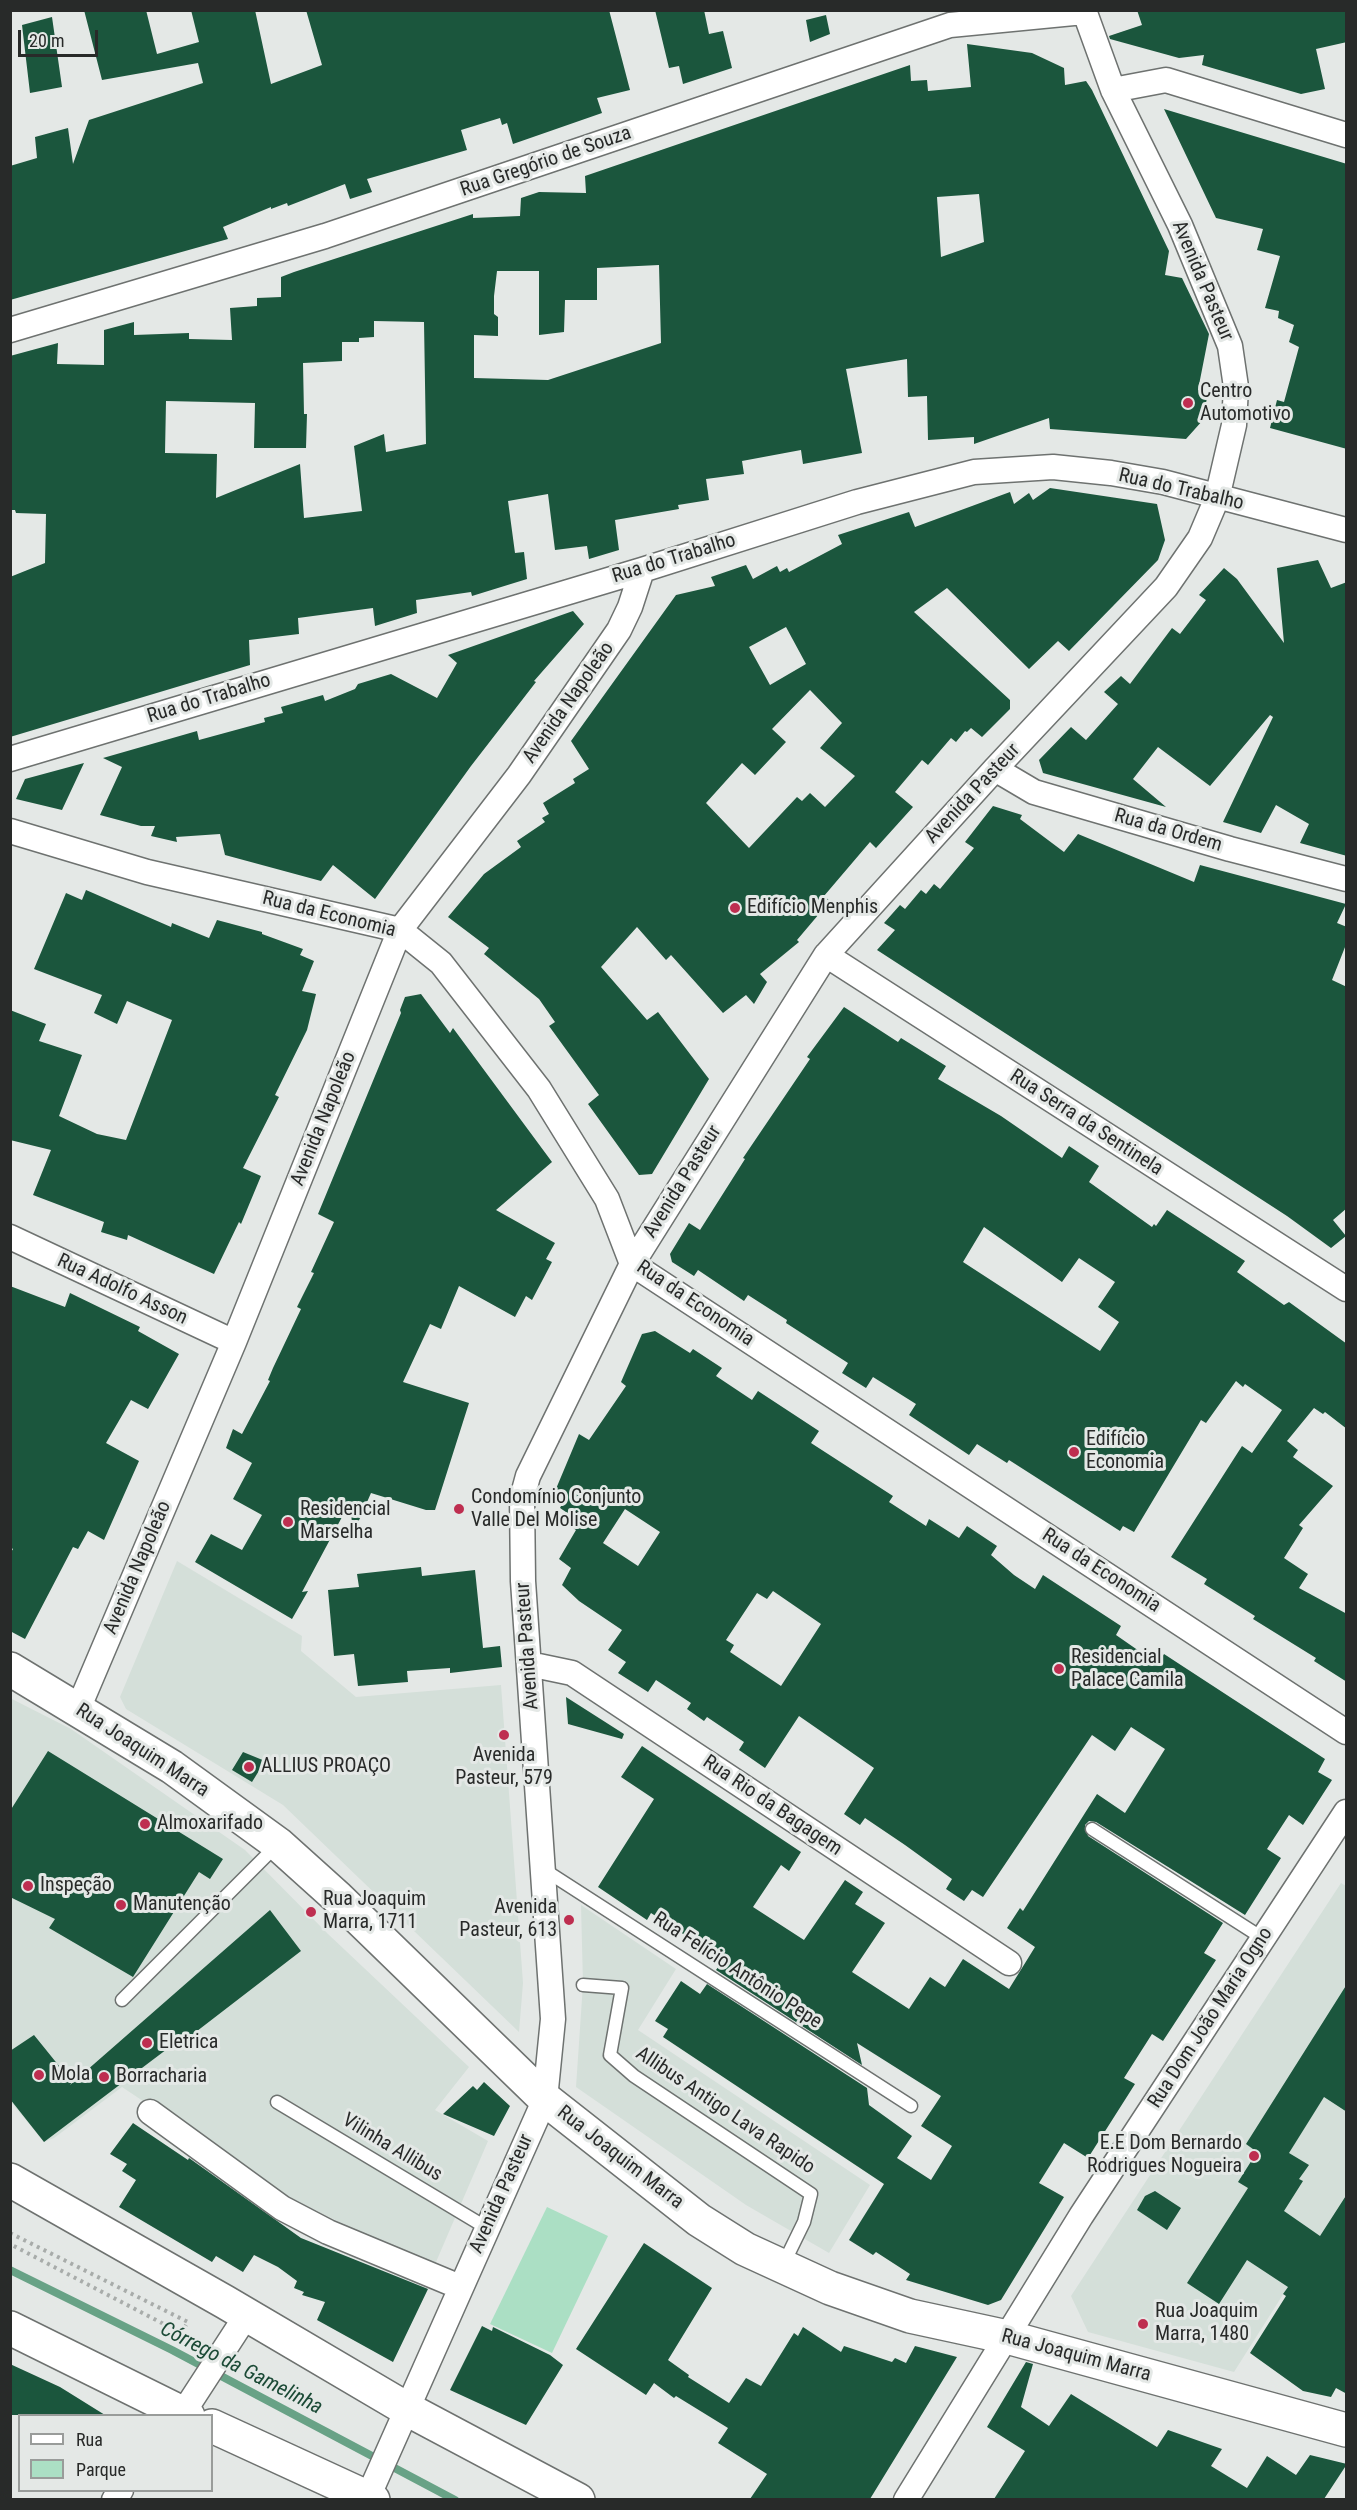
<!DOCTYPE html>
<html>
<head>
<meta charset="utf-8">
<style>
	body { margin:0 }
	#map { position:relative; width:1357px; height:2510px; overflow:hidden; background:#e4e8e6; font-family:"Roboto Condensed",sans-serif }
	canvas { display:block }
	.frame { position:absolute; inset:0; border:12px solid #282a29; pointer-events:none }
	.legend { position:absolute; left:18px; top:2414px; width:195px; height:78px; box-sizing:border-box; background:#e4e8e6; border:2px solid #999c9a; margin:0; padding:8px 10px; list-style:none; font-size:18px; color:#282a29 }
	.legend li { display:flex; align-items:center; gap:12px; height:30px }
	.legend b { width:30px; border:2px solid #999c9a }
	.scale { position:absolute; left:18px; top:30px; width:80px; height:27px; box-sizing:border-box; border:3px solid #282a29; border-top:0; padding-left:8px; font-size:18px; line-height:21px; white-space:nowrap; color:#282a29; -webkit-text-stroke:4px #e4e8e6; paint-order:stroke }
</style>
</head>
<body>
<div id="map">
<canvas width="1357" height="2510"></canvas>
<div class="frame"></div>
<ul class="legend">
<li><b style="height:8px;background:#fff"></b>Rua</li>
<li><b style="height:16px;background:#abdfc4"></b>Parque</li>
</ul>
<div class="scale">20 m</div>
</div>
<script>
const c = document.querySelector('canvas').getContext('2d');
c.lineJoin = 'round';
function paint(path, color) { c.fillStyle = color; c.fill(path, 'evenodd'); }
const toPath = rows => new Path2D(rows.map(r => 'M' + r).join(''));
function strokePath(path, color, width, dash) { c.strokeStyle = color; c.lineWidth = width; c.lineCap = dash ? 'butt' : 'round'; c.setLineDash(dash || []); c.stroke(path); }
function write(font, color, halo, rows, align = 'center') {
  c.font = font + ' "Roboto Condensed",sans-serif'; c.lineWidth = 6; c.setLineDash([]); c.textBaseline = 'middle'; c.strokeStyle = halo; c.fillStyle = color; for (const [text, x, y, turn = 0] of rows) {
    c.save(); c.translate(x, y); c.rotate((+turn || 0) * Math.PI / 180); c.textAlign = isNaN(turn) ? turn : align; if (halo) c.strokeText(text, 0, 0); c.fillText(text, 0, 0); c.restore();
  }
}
paint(toPath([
	[177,1561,302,1636,301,1651,356,1697,501,1685,523,1983,519,2032,283,1805,126,1709,120,1697],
	[10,1698,71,1729,245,1850,328,1934,469,2067,435,2110,488,2141,433,2269,279,2192,122,2087,54,2138,44,2142,11,2102],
	[1341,1883,1346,1886,1346,2195,1234,2372,1088,2332,1071,2296],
	[581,1905,676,1969,638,2030,870,2185,829,2253,746,2205,576,2087,583,1984]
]), '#d4dfd9');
paint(toPath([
	[547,2207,608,2236,552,2353,490,2324]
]), '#abdfc4');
strokePath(toPath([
	[10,2270,172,2350,455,2500]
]), '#68a286', 8);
paint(toPath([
	[84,10,146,10,157,54,199,42,191,10,255,10,271,84,322,65,306,10,609,10,630,90,597,98,602,113,513,144,507,123,502,125,500,118,461,130,467,150,367,179,372,192,350,199,345,184,288,206,287,203,271,209,271,207,223,227,228,239,10,300,10,166,37,158,35,137,68,128,73,164,89,120,203,83,198,63,102,80],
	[655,10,704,10,709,34,723,31,732,68,683,84,679,66,669,68],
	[1137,10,1347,10,1347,42,1316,49,1325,89,1301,94,1202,65,1204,55,1179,58,1110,39,1109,36,1142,25],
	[826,15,830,34,810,42,806,20],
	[52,17,62,87,30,93,22,25],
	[967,44,1032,53,1064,68,1065,85,1086,81,1092,90,1169,251,1165,275,1182,278,1209,334,1198,390,1208,392,1203,420,1186,439,1050,429,1049,418,974,444,974,437,928,440,927,396,908,397,907,359,846,369,862,453,803,464,801,450,742,461,744,474,706,479,709,500,678,505,679,509,615,520,619,550,589,559,587,546,555,550,548,494,508,501,515,553,524,552,527,579,472,596,471,592,416,600,417,613,375,626,373,608,298,618,299,634,249,640,250,665,10,737,10,577,45,563,46,514,16,513,15,510,10,510,10,356,58,343,57,364,104,365,104,330,134,322,134,335,189,333,189,339,232,340,230,308,257,306,257,298,281,297,281,277,294,272,473,214,473,218,520,216,521,198,539,192,586,193,585,176,910,65,911,81,927,80,928,91,971,87],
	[979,194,984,242,941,257,937,197],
	[659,265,661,343,548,380,474,378,474,335,498,336,498,317,494,314,494,296,497,271,539,271,539,335,564,332,565,300,597,300,597,268],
	[374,321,424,322,426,444,386,452,384,434,354,446,362,511,304,518,300,464,216,498,217,454,165,453,166,401,255,403,254,448,306,448,307,414,304,414,303,363,342,361,342,342,359,342,359,338,374,337],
	[1164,109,1347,164,1347,449,1270,428,1277,400,1284,402,1299,347,1289,342,1294,325,1278,318,1279,311,1265,308,1280,256,1257,250,1263,229,1216,218],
	[1050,488,1157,504,1165,540,1158,560,1069,651,1058,641,1029,669,947,588,914,612,1010,700,1010,709,982,737,971,728,967,732,965,731,956,742,951,738,928,765,922,760,895,792,913,807,876,848,870,842,824,896,830,901,797,940,799,942,760,974,767,982,754,1004,746,995,723,1013,671,955,666,960,637,927,601,967,647,1020,658,1012,709,1079,652,1174,639,1175,588,1104,599,1095,549,1026,555,1022,539,999,484,954,489,948,448,917,484,874,521,847,517,841,545,822,542,818,549,814,543,803,575,783,573,779,589,769,571,741,676,595,715,586,711,577,746,565,753,579,777,566,780,572,787,568,789,572,842,544,838,535,909,512,915,527,1010,492,1014,504,1029,493,1033,500],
	[786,627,806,664,770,685,749,647],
	[810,690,842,723,820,748,855,776,825,807,810,793,802,801,797,797,749,848,706,803,742,763,755,775,786,742,772,729],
	[1318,560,1331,588,1347,582,1347,856,1300,843,1309,824,1276,805,1261,833,1223,822,1273,717,1270,715,1210,786,1158,747,1133,779,1166,807,1043,773,1039,760,1071,727,1086,740,1118,704,1104,692,1121,676,1130,684,1172,628,1180,634,1206,600,1199,595,1224,568,1237,579,1284,643,1277,568],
	[573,611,584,624,534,681,536,682,471,766,375,899,333,865,321,881,225,855,220,834,176,837,177,842,151,836,155,826,141,826,100,815,122,767,103,758,197,731,199,740,265,722,264,718,283,713,281,707,323,695,325,701,355,689,358,684,391,674,437,698,457,663,448,655],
	[84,763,62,810,16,799,25,779],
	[993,806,1022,815,1020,819,1064,852,1078,834,1194,882,1200,865,1346,904,1337,923,1347,927,1347,942,1332,980,1347,987,1347,1208,1333,1220,1346,1236,1331,1248,1287,1216,877,950,895,930,884,923,900,905,905,909,921,890,926,894,934,884,940,889,974,848,965,842],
	[86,890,171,927,172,923,209,938,217,920,262,932,262,934,303,949,300,955,314,961,302,991,316,994,307,1030,275,1095,279,1097,243,1168,261,1176,241,1224,239,1222,214,1274,128,1235,127,1240,101,1232,104,1222,33,1195,51,1150,10,1140,10,1010,46,1024,39,1041,82,1055,59,1116,97,1134,126,1140,172,1020,127,1001,117,1024,94,1013,102,995,34,969,66,893,82,900],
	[421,994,450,1033,453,1028,552,1162,496,1210,555,1243,546,1259,552,1262,532,1300,526,1296,515,1317,459,1286,441,1329,430,1324,403,1382,469,1403,435,1510,426,1510,371,1493,353,1534,350,1502,302,1592,308,1591,292,1619,195,1562,211,1534,242,1550,262,1515,233,1499,252,1463,226,1448,233,1429,242,1434,270,1381,268,1380,273,1368,301,1309,297,1307,314,1273,311,1272,334,1222,318,1214,401,1013,400,1010,405,997],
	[844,1007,898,1042,901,1038,946,1066,938,1079,1001,1116,1062,1158,1069,1146,1099,1166,1089,1182,1152,1227,1154,1224,1156,1226,1167,1210,1245,1261,1237,1272,1284,1305,1289,1302,1347,1344,1347,1429,1325,1412,1323,1414,1314,1408,1287,1441,1298,1450,1293,1457,1333,1486,1299,1525,1303,1528,1284,1558,1308,1574,1299,1588,1347,1614,1347,1682,1314,1661,1316,1658,1253,1619,1255,1616,1204,1584,1207,1579,1171,1557,1242,1446,1252,1453,1282,1410,1245,1384,1243,1387,1236,1381,1206,1423,1201,1420,1134,1532,1123,1526,1120,1531,1009,1460,1007,1463,977,1444,969,1455,909,1415,916,1404,873,1377,866,1388,842,1373,848,1363,786,1323,787,1320,748,1295,744,1301,698,1270,694,1276,672,1262,670,1254,689,1223,700,1230,745,1159,743,1158,810,1059,807,1057],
	[984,1227,1062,1282,1079,1258,1115,1282,1098,1307,1119,1322,1100,1351,963,1262],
	[10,1286,65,1307,70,1293,140,1327,138,1331,179,1354,148,1409,131,1400,106,1443,139,1461,104,1540,88,1531,78,1549,73,1547,25,1639,10,1631,10,1554,13,1549,10,1547],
	[655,1331,690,1353,693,1349,722,1368,716,1376,752,1400,758,1391,819,1431,811,1443,893,1496,889,1502,926,1526,929,1519,959,1538,967,1526,997,1546,991,1555,1014,1575,1035,1589,1043,1575,1121,1626,1116,1635,1152,1660,1158,1663,1164,1654,1325,1759,1318,1772,1332,1780,1303,1825,1289,1815,1267,1849,1281,1858,1245,1915,1096,1822,1089,1821,1085,1825,1088,1836,1223,1923,1204,1953,1216,1960,1163,2041,1152,2034,1124,2078,1135,2084,1088,2158,1064,2143,1039,2183,1064,2197,1001,2300,988,2305,906,2280,910,2274,876,2252,873,2255,849,2240,884,2184,663,2037,668,2029,655,2021,681,1981,700,1994,707,1984,867,2088,869,2105,912,2136,897,2158,931,2180,952,2146,921,2126,941,2096,857,2043,862,2065,716,1970,723,1960,651,1913,647,1920,598,1887,654,1799,621,1777,642,1746,801,1852,789,1871,781,1865,753,1907,804,1940,845,1880,863,1892,855,1904,885,1923,852,1972,909,2009,930,1977,945,1987,963,1959,1009,1989,1035,1947,1007,1928,1020,1908,1023,1911,1097,1794,1125,1813,1165,1749,1131,1727,1115,1751,1092,1735,983,1897,972,1890,964,1901,946,1889,952,1879,905,1845,865,1818,860,1825,844,1814,874,1768,799,1716,765,1768,739,1750,744,1742,707,1717,704,1721,687,1709,691,1703,656,1680,648,1692,618,1673,626,1662,608,1650,622,1630,579,1601,562,1585,571,1568,559,1559,576,1530,570,1526,575,1518,560,1508,562,1504,553,1496,579,1434,589,1440,626,1386,621,1382,642,1334],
	[625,1509,660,1532,638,1566,603,1543],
	[773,1591,821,1624,781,1686,730,1652,734,1645,726,1640,757,1593,767,1599],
	[421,1567,422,1576,475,1570,483,1648,500,1646,502,1667,450,1673,450,1668,407,1671,408,1682,358,1686,354,1654,334,1656,328,1590,359,1587,357,1574],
	[566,1697,624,1734,622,1739,568,1724],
	[48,1751,223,1859,210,1879,199,1872,133,1977,49,1928,55,1919,10,1897,10,1811],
	[243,1752,265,1761,252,1782,232,1770],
	[270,1910,301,1951,175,2048,179,2040,44,2142,10,2099,10,2051,34,2035,72,2082,70,2085],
	[1347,1984,1347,2112,1324,2097,1289,2153,1309,2165,1299,2179,1303,2181,1284,2211,1320,2236,1347,2194,1347,2394,1336,2388,1331,2397,1303,2391,1250,2353,1286,2296,1283,2294,1288,2287,1247,2260,1219,2304,1187,2283,1248,2188,1238,2182,1257,2152,1246,2144],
	[484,2082,510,2106,494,2136,443,2114,473,2086,477,2090],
	[133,2123,188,2160,189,2158,301,2238,428,2289,393,2362,317,2320,325,2302,302,2295,304,2292,294,2288,297,2281,278,2267,254,2255,243,2272,216,2256,212,2262,119,2207,136,2180,122,2171,127,2164,110,2154],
	[1155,2191,1181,2208,1167,2230,1137,2210,1145,2196],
	[644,2243,712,2288,668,2360,689,2375,688,2377,729,2403,746,2378,761,2386,794,2333,798,2336,803,2327,841,2352,844,2346,892,2362,895,2358,906,2363,915,2346,957,2357,870,2499,750,2499,767,2474,718,2443,728,2428,676,2396,674,2398,654,2383,646,2395,576,2349],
	[482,2326,492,2331,493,2327,550,2355,563,2365,526,2425,450,2390],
	[1026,2362,1033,2364,1021,2407,1049,2426,1071,2394,1157,2447,1168,2430,1222,2449,1211,2466,1247,2488,1267,2456,1296,2475,1310,2455,1347,2464,1324,2499,994,2499,1025,2451,987,2427],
	[10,2364,60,2387,105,2415,10,2415]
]), '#1b563d');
const lane = toPath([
	[1092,1829,1264,1939],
	[543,1869,911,2106],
	[583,1985,622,1988,610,2055,634,2076,811,2194,804,2222,783,2265],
	[122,2000,276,1846],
	[277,2102,487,2228]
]);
const street = toPath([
	[1113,90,1166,80,1346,135],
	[10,330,325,236,950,25,1084,12],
	[10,759,642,570,857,502,974,472,1053,467,1111,473,1163,482,1346,530],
	[995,769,1034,792,1230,849,1346,879],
	[10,831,147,872,400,930,441,963,539,1089,607,1199,632,1264,1346,1732],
	[826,955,1346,1289],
	[10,1237,234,1342],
	[529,1664,572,1673,1009,1963],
	[78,1709,234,1342,400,930,519,775,619,630,630,607,642,570],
	[150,2112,282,2208,328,2232,460,2287],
	[181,2416,246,2316],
	[368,2497,545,2099,553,2019,523,1581,522,1498,528,1476,632,1264,826,955,995,769,1166,587,1200,538,1217,498,1234,425,1236,387,1230,346,1180,225,1113,90,1084,10],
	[114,2500,121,2490],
	[906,2500,1081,2216,1346,1812]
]);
const secondary = toPath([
	[10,1669,172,1767,278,1844,338,1898,545,2099,699,2220,745,2249,830,2288,910,2316,1007,2337,1346,2430],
	[10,2180,225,2302,405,2408,578,2500],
	[10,2328,188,2416],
	[212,2426,373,2500]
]);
strokePath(lane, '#6e7270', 15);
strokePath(street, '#6e7270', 27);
strokePath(secondary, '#6e7270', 36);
strokePath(toPath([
	[10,2233,188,2322,181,2333,10,2244]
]), '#a8acaa', 4, [3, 4.5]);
strokePath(lane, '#fff', 12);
strokePath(street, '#fff', 24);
strokePath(secondary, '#fff', 33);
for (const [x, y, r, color] of [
	[1188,403,6,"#be2e50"],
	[735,908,6,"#be2e50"],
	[1074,1452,6,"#be2e50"],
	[459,1509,6,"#be2e50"],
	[288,1522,6,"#be2e50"],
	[1059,1669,6,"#be2e50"],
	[504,1735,6,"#be2e50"],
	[249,1767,6,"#be2e50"],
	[145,1824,6,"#be2e50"],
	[28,1886,6,"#be2e50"],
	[121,1905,6,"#be2e50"],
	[311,1912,6,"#be2e50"],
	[569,1920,6,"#be2e50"],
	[147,2043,6,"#be2e50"],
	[39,2075,6,"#be2e50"],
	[104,2077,6,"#be2e50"],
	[1254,2156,6,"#be2e50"],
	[1143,2324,6,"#be2e50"]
]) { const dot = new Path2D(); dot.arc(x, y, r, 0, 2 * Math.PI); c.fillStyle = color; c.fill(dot); strokePath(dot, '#e4e8e6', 2); }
write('20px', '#282a29', '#e4e8e6', [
	["Rua Gregório de Souza",546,162,-19],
	["Avenida Pasteur",1202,281,67],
	["Rua do Trabalho",1181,490,13],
	["Rua do Trabalho",674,559,-17],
	["Rua do Trabalho",209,699,-17],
	["Avenida Napoleão",569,703,-55],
	["Avenida Pasteur",973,794,-47],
	["Rua da Ordem",1168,831,16],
	["Rua da Economia",329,915,14],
	["Avenida Napoleão",324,1119,-68],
	["Rua Serra da Sentinela",1086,1123,33],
	["Avenida Pasteur",683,1182,-58],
	["Rua Adolfo Asson",122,1290,25],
	["Rua da Economia",695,1304,34],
	["Avenida Napoleão",138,1568,-67],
	["Rua da Economia",1101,1571,33],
	["Avenida Pasteur",528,1646,-94],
	["Rua Joaquim Marra",142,1751,33],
	["Rua Rio da Bagagem",772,1806,34],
	["Rua Felício Antônio Pepe",737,1971,33],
	["Rua Dom João Maria Ogno",1211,2018,-57],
	["Allibus Antigo Lava Rapido",725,2111,34],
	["Vilinha Allibus",392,2148,31],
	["Rua Joaquim Marra",620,2158,38],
	["Avenida Pasteur",502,2194,-66],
	["Rua Joaquim Marra",1076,2356,15]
]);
write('20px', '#282a29', '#e4e8e6', [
	["Centro",1200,392],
	["Automotivo",1200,415],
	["Edifício Menphis",747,908],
	["Edifício",1086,1440],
	["Economia",1086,1463],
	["Condomínio Conjunto",471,1498],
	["Valle Del Molise",471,1521],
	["Residencial",300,1510],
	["Marselha",300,1533],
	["Residencial",1071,1658],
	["Palace Camila",1071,1681],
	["Avenida",504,1756,"center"],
	["Pasteur, 579",504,1779,"center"],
	["ALLIUS PROAÇO",261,1767],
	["Almoxarifado",157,1824],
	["Inspeção",40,1886],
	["Rua Joaquim",323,1900],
	["Marra, 1711",323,1923],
	["Manutenção",133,1905],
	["Avenida",557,1908,"right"],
	["Pasteur, 613",557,1931,"right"],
	["Eletrica",159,2043],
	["Mola",51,2075],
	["Borracharia",116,2077],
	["E.E Dom Bernardo",1242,2144,"right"],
	["Rodrigues Nogueira",1242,2167,"right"],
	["Rua Joaquim",1155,2312],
	["Marra, 1480",1155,2335]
], 'left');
write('italic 21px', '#1b4a36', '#e4e8e6', [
	["Córrego da Gamelinha",241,2369,27]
]);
</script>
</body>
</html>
